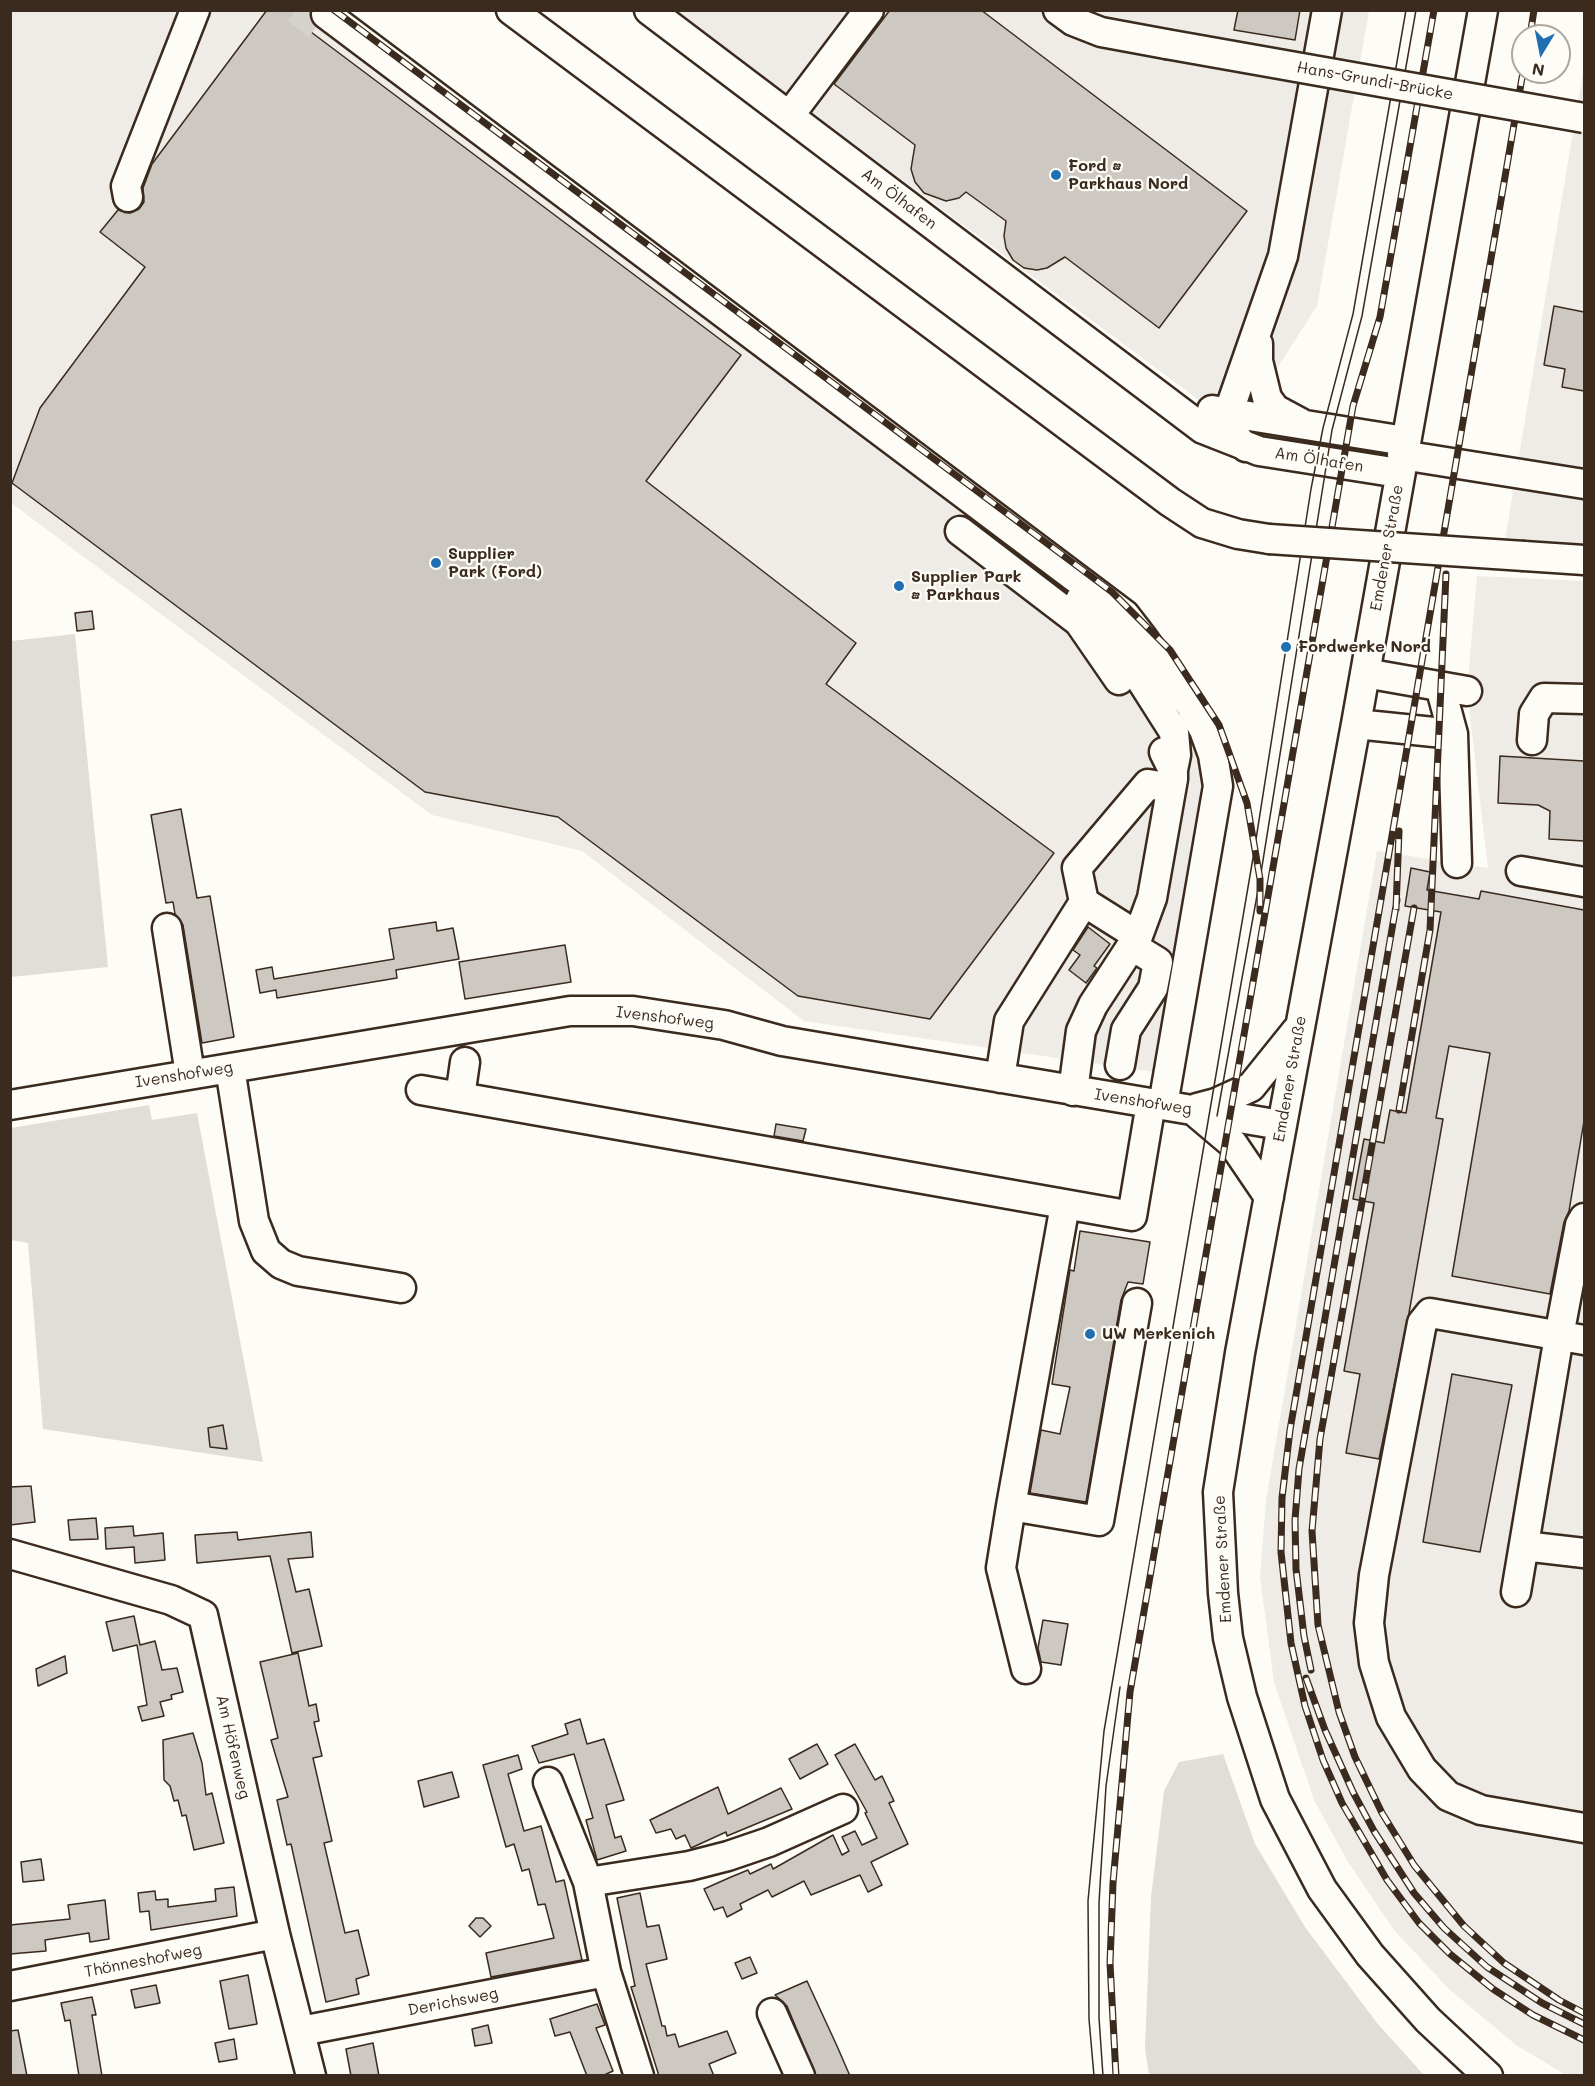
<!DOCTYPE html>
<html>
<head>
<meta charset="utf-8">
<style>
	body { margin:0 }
	#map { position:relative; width:1595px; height:2086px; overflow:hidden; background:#fdfcf7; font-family:Mali,sans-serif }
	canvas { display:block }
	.frame { position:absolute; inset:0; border:12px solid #3b2a1e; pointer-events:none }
	.north { position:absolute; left:1511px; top:24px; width:60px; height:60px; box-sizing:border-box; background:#fdfcf7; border:2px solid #afa8a0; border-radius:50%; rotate:190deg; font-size:16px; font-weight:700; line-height:24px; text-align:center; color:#3b2a1e }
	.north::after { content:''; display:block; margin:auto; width:21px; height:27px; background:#1f6fb2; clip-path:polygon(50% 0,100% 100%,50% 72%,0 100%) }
</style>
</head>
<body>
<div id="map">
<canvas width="1595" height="2086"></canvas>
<div class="frame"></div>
<div class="north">N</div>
</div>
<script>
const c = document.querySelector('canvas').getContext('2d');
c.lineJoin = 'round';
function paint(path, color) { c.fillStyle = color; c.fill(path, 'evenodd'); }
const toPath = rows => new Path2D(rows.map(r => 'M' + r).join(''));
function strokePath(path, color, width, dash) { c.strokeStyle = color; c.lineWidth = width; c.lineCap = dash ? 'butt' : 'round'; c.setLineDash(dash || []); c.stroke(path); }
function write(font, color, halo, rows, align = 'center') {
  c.font = font + ' Mali,sans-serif'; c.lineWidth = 4.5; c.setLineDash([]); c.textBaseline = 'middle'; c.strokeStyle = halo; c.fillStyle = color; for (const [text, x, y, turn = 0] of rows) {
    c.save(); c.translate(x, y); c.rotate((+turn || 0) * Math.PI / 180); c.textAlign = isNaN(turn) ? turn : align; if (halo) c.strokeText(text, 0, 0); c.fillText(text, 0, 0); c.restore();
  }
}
paint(toPath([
	[11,11,338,11,1136,620,1228,786,1180,1076,804,1021,582,851,432,815,11,503],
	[675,11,1369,11,1317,306,1238,429],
	[1584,66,1584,548,1504,546],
	[1477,576,1584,581,1584,2075,1566,2075,1516,2045,1449,1989,1394,1930,1348,1862,1314,1800,1274,1682,1260,1577,1266,1500,1377,851,1488,868,1467,691]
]), '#efece7');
paint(toPath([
	[75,634,108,967,11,977,11,641],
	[149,1105,152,1120,197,1113,263,1462,43,1429,28,1243,11,1240,11,1128],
	[1223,1754,1255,1844,1305,1927,1377,2023,1424,2075,1149,2075,1145,2048,1151,1897,1164,1791,1179,1762]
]), '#e1ded7');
const building = toPath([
	[267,10,310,10,311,20,315,26,311,32,741,355,646,481,856,643,826,684,1054,853,930,1019,798,996,558,817,425,792,12,483,40,408,145,267,100,232,118,210,130,213,139,209,144,202,143,188,152,164,267,10],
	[890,10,981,10,1247,211,1159,328,1065,257,1047,268,1037,270,1024,268,1013,260,1006,248,1004,236,1006,221,966,192,959,198,946,201,924,193,915,182,911,169,915,145,834,84,890,10],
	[1238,10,1300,10,1295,40,1234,30,1238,10],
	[1554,306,1584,312,1584,391,1562,387,1565,369,1544,365,1554,306],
	[92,611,94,629,77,631,75,613,92,611],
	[1500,756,1584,761,1584,841,1549,839,1550,811,1538,805,1498,803,1500,756],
	[181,809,197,898,210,896,234,1037,202,1043,183,925,175,914,173,902,166,903,151,815,181,809],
	[1411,868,1430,872,1427,890,1479,899,1481,891,1584,910,1584,1121,1569,1211,1564,1222,1550,1294,1452,1276,1490,1053,1449,1046,1436,1118,1443,1119,1409,1313,1379,1459,1346,1453,1360,1374,1344,1371,1374,1203,1353,1199,1364,1139,1384,1143,1390,1110,1406,1113,1441,912,1405,906,1411,868],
	[436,922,437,931,453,928,459,959,396,970,397,978,277,998,276,990,260,993,256,970,272,967,274,979,394,959,389,929,436,922],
	[1088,927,1110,944,1094,966,1097,968,1086,983,1069,970,1080,955,1073,950,1088,927],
	[565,945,571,982,465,999,459,962,565,945],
	[776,1124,806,1129,803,1141,774,1136,776,1124],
	[1080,1231,1150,1242,1143,1284,1128,1282,1121,1300,1086,1502,1030,1493,1041,1430,1060,1434,1070,1387,1052,1384,1070,1270,1074,1271,1080,1231],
	[1452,1374,1512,1385,1480,1552,1423,1542,1452,1374],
	[223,1425,227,1449,210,1447,208,1428,223,1425],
	[31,1486,35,1522,10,1525,10,1487,31,1486],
	[96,1518,98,1539,70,1540,68,1520,96,1518],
	[133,1526,134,1536,163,1533,165,1560,135,1563,134,1547,106,1549,105,1528,133,1526],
	[237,1532,238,1540,311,1532,313,1557,288,1559,296,1592,309,1589,322,1646,292,1653,270,1556,197,1563,195,1535,237,1532],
	[134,1616,140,1645,155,1641,162,1670,177,1668,183,1692,171,1695,172,1699,160,1702,164,1716,142,1721,138,1707,147,1705,137,1645,113,1651,106,1622,134,1616],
	[1043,1620,1068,1624,1061,1665,1041,1662,1038,1648,1043,1620],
	[298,1653,309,1706,316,1704,319,1721,314,1722,322,1756,313,1758,332,1841,324,1843,345,1933,358,1930,369,1975,356,1979,359,1994,326,2002,291,1844,287,1845,277,1800,288,1797,271,1740,278,1738,260,1662,298,1653],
	[65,1656,67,1673,38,1686,36,1669,65,1656],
	[580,1719,587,1744,604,1739,624,1800,606,1805,615,1838,621,1836,626,1851,597,1860,586,1820,593,1818,574,1754,539,1763,532,1746,568,1734,565,1724,580,1719],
	[193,1733,202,1763,206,1795,212,1793,224,1843,194,1850,186,1815,182,1816,178,1800,174,1801,170,1786,164,1780,163,1740,193,1733],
	[817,1744,828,1764,800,1779,789,1759,817,1744],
	[855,1744,875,1780,882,1776,894,1801,889,1803,908,1844,871,1862,882,1885,868,1892,860,1875,811,1895,804,1881,772,1897,768,1890,740,1904,742,1909,727,1917,723,1907,714,1910,704,1889,731,1877,748,1870,750,1874,771,1864,773,1869,833,1835,842,1855,849,1851,842,1837,855,1831,862,1845,877,1838,865,1813,867,1812,835,1755,855,1744],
	[518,1755,522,1769,508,1774,524,1831,541,1826,556,1882,564,1880,582,1960,491,1977,486,1953,554,1938,545,1904,538,1905,529,1869,522,1871,514,1844,506,1847,483,1765,518,1755],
	[452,1772,459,1797,424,1807,418,1781,452,1772],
	[718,1787,728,1814,781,1788,792,1809,727,1836,726,1832,691,1848,685,1835,676,1839,671,1829,656,1833,650,1820,718,1787],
	[41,1859,44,1880,23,1882,21,1862,41,1859],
	[234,1887,237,1916,151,1930,149,1911,140,1912,138,1893,155,1891,156,1900,168,1899,168,1907,216,1901,215,1889,234,1887],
	[640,1893,647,1927,659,1925,667,1959,646,1964,662,2026,665,2026,667,2036,675,2034,679,2047,727,2031,736,2053,709,2064,714,2076,659,2076,631,1987,635,1986,617,1898,640,1893],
	[105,1900,109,1939,90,1942,89,1933,45,1940,46,1951,10,1954,10,1925,70,1919,68,1905,105,1900],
	[476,1918,483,1918,491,1926,480,1937,469,1926,476,1918],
	[750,1957,757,1973,742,1979,735,1963,750,1957],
	[248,1975,257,2024,229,2029,220,1981,248,1975],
	[807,1981,837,2046,850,2076,816,2076,787,2006,775,1995,807,1981],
	[156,1985,160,2003,135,2008,131,1990,156,1985],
	[92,1997,96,2015,92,2015,102,2076,79,2076,70,2020,65,2021,61,2003,92,1997],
	[597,2004,605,2025,596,2028,613,2071,602,2076,587,2076,570,2032,555,2036,550,2019,597,2004],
	[488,2025,492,2043,475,2046,472,2029,488,2025],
	[18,2030,27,2076,10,2076,10,2031,18,2030],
	[234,2039,237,2059,219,2062,215,2043,234,2039],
	[373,2043,379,2076,351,2076,346,2049,373,2043]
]);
paint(building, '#cdc8c2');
strokePath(building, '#3b2a1e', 1.5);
strokePath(toPath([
	[296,10,317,26]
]), '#d6d2cc', 28, [28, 14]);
const minor = toPath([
	[511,10,1170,502,1202,523,1238,534,1269,539],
	[649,10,1203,429,1259,451,1399,473],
	[1058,10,1073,21,1101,32,1166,44],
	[1483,10,1356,724,1240,1353,1218,1492,1223,1593,1228,1638,1242,1697,1275,1799,1322,1889,1370,1955,1428,2020,1488,2076],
	[326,14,1125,615,1142,637,1191,706,1204,730,1213,755,1218,786,1163,1105],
	[789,116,869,10],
	[128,197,126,186,195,10],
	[1258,344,1258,361,1267,398,1275,409,1301,423],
	[1212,410,1405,441],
	[1246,447,1238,440,1228,421,1228,414,1283,256,1327,10],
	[1402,455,1584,484],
	[960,531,1079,622,1119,680],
	[1524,556,1584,560],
	[1080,600,1099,614,1174,732,1176,755,1173,770],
	[1365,673,1467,691],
	[1440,686,1453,734,1457,863],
	[1356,724,1453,734],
	[1532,740,1534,714,1544,698,1584,699],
	[1521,871,1584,882],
	[1084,902,1077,868,1148,784,1171,788],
	[167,928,190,1074],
	[1138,936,1152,898,1173,779,1173,770,1164,752],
	[1120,1065,1126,1030,1153,988,1158,962,1132,946],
	[230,1068,254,1221,266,1251,281,1264,298,1271,401,1288],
	[1000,1078,1009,1021,1084,902,1138,936,1093,1005,1081,1031,1073,1091],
	[421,1090,460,1097,465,1062],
	[460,1097,1132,1216,1151,1103],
	[10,1105,570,1011,633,1011,724,1025,782,1041,1281,1125],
	[1197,1108,1216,1103,1251,1087,1296,1031],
	[1194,1111,1233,1144,1269,1197],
	[1065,1205,1011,1506,1099,1521,1137,1303],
	[1584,1340,1430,1313,1422,1323,1374,1575,1369,1623,1374,1663,1391,1717,1422,1769,1448,1796,1481,1810,1584,1828],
	[1011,1506,1001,1568,1026,1669],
	[1524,1546,1584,1553],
	[10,1554,171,1600,203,1615,275,1934,311,2076],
	[1516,1592,1559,1336,1580,1225,1584,1218],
	[548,1782,588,1882,606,1972,639,2076],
	[588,1882,689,1866,728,1856,769,1842,843,1809],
	[10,1986,275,1934],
	[772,2013,800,2076],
	[301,2031,606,1972]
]);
strokePath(minor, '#3b2a1e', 33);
strokePath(minor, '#fdfcf7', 28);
strokePath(toPath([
	[1217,1116,1260,879,1332,430,1362,316,1416,10],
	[1094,2076,1089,2019,1088,1901,1104,1731,1254,852,1311,489,1323,428,1353,314,1406,10],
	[1103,2076,1099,2018,1099,1903,1106,1786,1120,1687]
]), '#3b2a1e', 1.5);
const rail = toPath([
	[334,10,1112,592,1170,650,1219,725,1247,803,1260,879,1260,911],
	[1530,36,1534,10],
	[1523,72,1290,1430,1282,1498,1281,1552,1291,1643,1305,1706,1323,1760,1342,1803,1387,1880,1419,1923,1450,1954,1493,1989,1533,2015,1584,2040],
	[1414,908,1320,1439,1312,1531,1318,1625,1339,1712,1355,1757,1382,1813,1414,1865,1464,1926,1504,1963,1559,2000,1584,2013],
	[1396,909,1399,831],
	[1399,1110,1430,930,1446,574],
	[1311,1670,1304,1636,1296,1569,1295,1520,1299,1469,1397,900],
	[1306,1678,1325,1730,1353,1792,1374,1831,1414,1893,1444,1928,1487,1967,1542,2003,1584,2024],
	[1116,2076,1110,1963,1113,1883,1130,1692,1353,406,1380,317,1434,10]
]);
strokePath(rail, '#3b2a1e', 7);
strokePath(rail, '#fdfcf7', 4.5, [14]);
const minorBridge = toPath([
	[1166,44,1584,118],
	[1269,539,1524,556]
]);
strokePath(minorBridge, '#3b2a1e', 33, []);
strokePath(minorBridge, '#fdfcf7', 28);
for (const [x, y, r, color] of [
	[1056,175,6,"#1f6fb2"],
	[436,563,6,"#1f6fb2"],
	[899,586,6,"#1f6fb2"],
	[1286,647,6,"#1f6fb2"],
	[1090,1334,6,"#1f6fb2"]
]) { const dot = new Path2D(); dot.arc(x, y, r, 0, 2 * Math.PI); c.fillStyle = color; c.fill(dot); strokePath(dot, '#fdfcf7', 2); }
write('16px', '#3b2a1e', '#fdfcf7', [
	["Hans-Grundi-Brücke",1375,81,10],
	["Am Ölhafen",899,199,37],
	["Am Ölhafen",1319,460,9],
	["Emdener Straße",1387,548,-80],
	["Ivenshofweg",665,1018,7],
	["Ivenshofweg",184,1075,-9],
	["Emdener Straße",1290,1079,-80],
	["Ivenshofweg",1143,1102,9],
	["Emdener Straße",1223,1559,-93],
	["Am Höfenweg",233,1747,77],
	["Thönneshofweg",143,1961,-11],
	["Derichsweg",453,2002,-11]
]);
write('bold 16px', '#3b2a1e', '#fdfcf7', [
	["Ford •",1068,166],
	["Parkhaus Nord",1068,184],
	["Supplier",448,554],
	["Park (Ford)",448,572],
	["Supplier Park",911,577],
	["• Parkhaus",911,595],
	["Fordwerke Nord",1298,647],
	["UW Merkenich",1102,1334]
], 'left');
</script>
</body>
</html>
